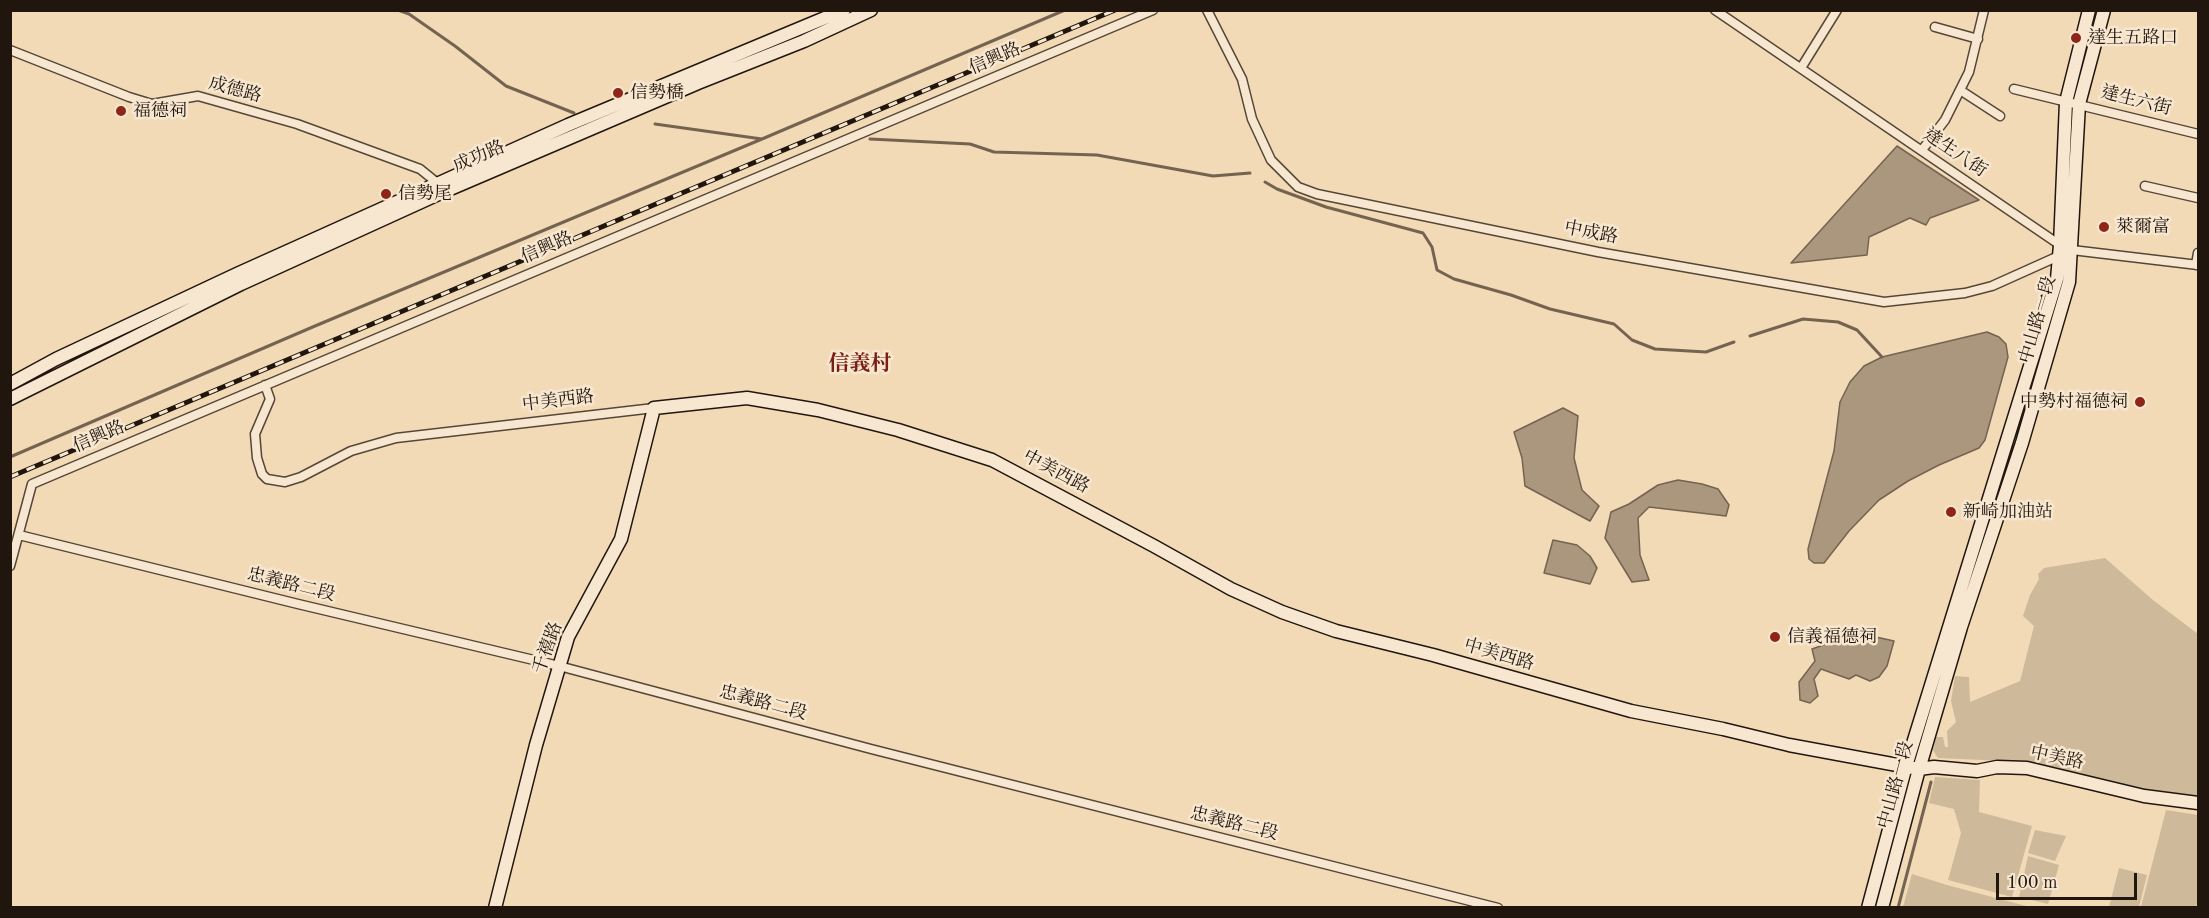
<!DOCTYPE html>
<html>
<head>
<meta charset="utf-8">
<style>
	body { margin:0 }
	#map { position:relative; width:2209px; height:918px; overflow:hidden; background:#f2dab7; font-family:"Old Standard TT",serif }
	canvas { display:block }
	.frame { position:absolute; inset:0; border:12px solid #21160d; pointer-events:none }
	.scale { position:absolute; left:1996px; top:873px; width:141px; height:27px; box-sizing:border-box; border:3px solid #21160d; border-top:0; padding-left:8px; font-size:18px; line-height:21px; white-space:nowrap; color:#21160d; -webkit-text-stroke:4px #f7e7d0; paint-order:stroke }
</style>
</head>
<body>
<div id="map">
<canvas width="2209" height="918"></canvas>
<div class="frame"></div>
<div class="scale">100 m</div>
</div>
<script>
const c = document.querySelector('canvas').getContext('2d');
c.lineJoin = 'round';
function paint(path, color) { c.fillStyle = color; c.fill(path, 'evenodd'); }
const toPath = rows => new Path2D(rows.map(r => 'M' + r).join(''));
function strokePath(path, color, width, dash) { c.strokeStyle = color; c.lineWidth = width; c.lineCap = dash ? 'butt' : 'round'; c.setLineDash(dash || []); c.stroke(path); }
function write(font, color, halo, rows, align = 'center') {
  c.font = font + ' "Old Standard TT","Noto Serif TC",serif'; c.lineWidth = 5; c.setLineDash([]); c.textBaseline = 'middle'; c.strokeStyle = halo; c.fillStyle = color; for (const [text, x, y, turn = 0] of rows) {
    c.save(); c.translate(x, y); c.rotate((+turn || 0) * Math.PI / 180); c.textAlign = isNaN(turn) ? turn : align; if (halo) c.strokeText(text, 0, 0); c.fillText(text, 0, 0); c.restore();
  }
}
paint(toPath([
	[2105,558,2153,600,2198,634,2198,799,2150,793,2025,762,1938,758,1933,750,1936,737,1943,737,1945,747,1948,747,1947,731,1956,722,1951,701,1955,676,1969,677,1970,702,2020,681,2034,626,2023,616,2030,595,2039,579,2038,574,2044,568],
	[1935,777,1980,780,1979,812,2032,826,2012,897,1948,880,1961,833,1954,809,1929,803],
	[2166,810,2198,815,2198,898,2196,907,2141,907],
	[2035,830,2066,836,2055,861,2028,853],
	[2028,856,2059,865,2048,904,2019,897],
	[2119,868,2147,875,2139,907,2109,907],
	[1912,874,1947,885,2030,907,1903,907]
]), '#ceb99a');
const water = toPath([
	[1897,146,1979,200,1930,218,1926,225,1910,218,1869,237,1867,255,1791,263,1897,146],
	[1987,332,1999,337,2006,344,2008,357,1985,440,1979,448,1939,465,1908,481,1879,500,1849,531,1824,563,1814,563,1809,559,1808,549,1834,451,1840,402,1850,382,1864,366,1882,357,1987,332],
	[1563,408,1578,416,1574,458,1582,490,1599,506,1590,521,1525,486,1522,458,1514,432,1563,408],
	[1678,480,1702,484,1718,489,1729,505,1726,516,1649,507,1638,518,1640,555,1649,580,1632,582,1605,538,1611,512,1629,504,1658,485,1678,480],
	[1553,540,1577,545,1590,556,1597,568,1590,584,1544,573,1553,540],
	[1849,631,1894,641,1887,666,1879,677,1870,681,1856,675,1849,679,1821,669,1814,679,1818,696,1810,703,1800,700,1799,682,1815,661,1812,649,1832,642,1849,631]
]);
paint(water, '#ab977d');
strokePath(water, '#746350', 1.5);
strokePath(toPath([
	[398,10,409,14,455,46,506,86,574,113],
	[655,124,762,139,1065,10],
	[870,139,970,144,994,152,1097,155,1213,176,1250,173],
	[1265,182,1277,189,1326,207,1423,233,1432,247,1437,270,1454,279,1511,295,1550,309,1614,324,1632,340,1655,349,1706,352,1734,342],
	[1750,336,1803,319,1838,322,1857,330,1882,357],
	[10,457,315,326,762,139],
	[1898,908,1931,782]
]), '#746350', 3);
const street = toPath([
	[1207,10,1242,79,1252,119,1271,160,1298,187,1317,194,1598,252,1884,302,1965,293,1992,286,2061,255],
	[1715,10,2060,245,2072,250,2198,265],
	[1935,27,1978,39],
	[10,50,129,97,152,104,198,96,297,124,420,169,441,186],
	[1801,68,1837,10],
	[2014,89,2198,134],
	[1960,90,2000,116],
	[1922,150,1945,120,1969,72,1984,10],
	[2145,186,2198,198],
	[2196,265,2198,253],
	[265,385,270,399,255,434,257,458,262,474,267,479,285,482,301,477,351,451,396,438,654,408],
	[19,535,298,604,559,666,871,749,1498,908],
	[10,566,32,484,1153,10]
]);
const secondary = toPath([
	[10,384,56,359,237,274,568,125,844,10],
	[10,399,241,284,443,192,698,83,804,41,871,10],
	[495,908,536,745,568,637,621,539,654,408,747,398,818,410,898,430,992,460,1154,546,1231,589,1282,612,1336,631,1433,655,1631,711,1723,729,1789,745,1919,769,1934,767,1977,771,1997,767,2027,768,2144,796,2198,803],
	[1868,908,1906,766,2057,279,2060,245,2066,102,2089,10],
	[1882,908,1919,769,1961,627,2022,443,2069,282,2079,104,2104,10]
]);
strokePath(street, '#554738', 11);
strokePath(secondary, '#21160d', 15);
strokePath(street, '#f7e7d0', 8);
strokePath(secondary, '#f7e7d0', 12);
const rail = toPath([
	[10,477,1115,10]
]);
strokePath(rail, '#21160d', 5);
strokePath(rail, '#f7e7d0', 3, [9]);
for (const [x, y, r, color] of [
	[2076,38,6,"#8f2418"],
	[618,93,6,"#8f2418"],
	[121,111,6,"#8f2418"],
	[386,194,6,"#8f2418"],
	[2104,227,6,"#8f2418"],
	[2140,402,6,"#8f2418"],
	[1951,512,6,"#8f2418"],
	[1775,637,6,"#8f2418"]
]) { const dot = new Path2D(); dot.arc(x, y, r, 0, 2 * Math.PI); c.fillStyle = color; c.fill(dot); strokePath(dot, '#f7e7d0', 2); }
write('18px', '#21160d', '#f7e7d0', [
	["達生五路口",2088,38],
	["信勢橋",630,93],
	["福德祠",133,111],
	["信勢尾",398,194],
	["萊爾富",2116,227],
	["中勢村福德祠",2128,402,"right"],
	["新崎加油站",1963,512],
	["信義福德祠",1787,637]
], 'left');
write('18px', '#21160d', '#f7e7d0', [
	["信興路",995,59,-23],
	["成德路",235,90,15],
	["達生六街",2136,101,14],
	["達生八街",1955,153,34],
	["成功路",479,157,-23],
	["中成路",1591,233,11],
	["信興路",547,248,-23],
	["中山路一段",2038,320,-74],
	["中美西路",558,401,-7],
	["信興路",99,437,-23],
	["中美西路",1056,472,28],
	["忠義路二段",291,585,14],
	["千禧路",548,648,-70],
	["中美西路",1499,655,16],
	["忠義路二段",763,703,15],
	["中美路",2057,758,12],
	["中山路一段",1896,785,-75],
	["忠義路二段",1234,824,14]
]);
write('bold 21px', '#7a1f14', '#f7e7d0', [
	["信義村",860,364]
]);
</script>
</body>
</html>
